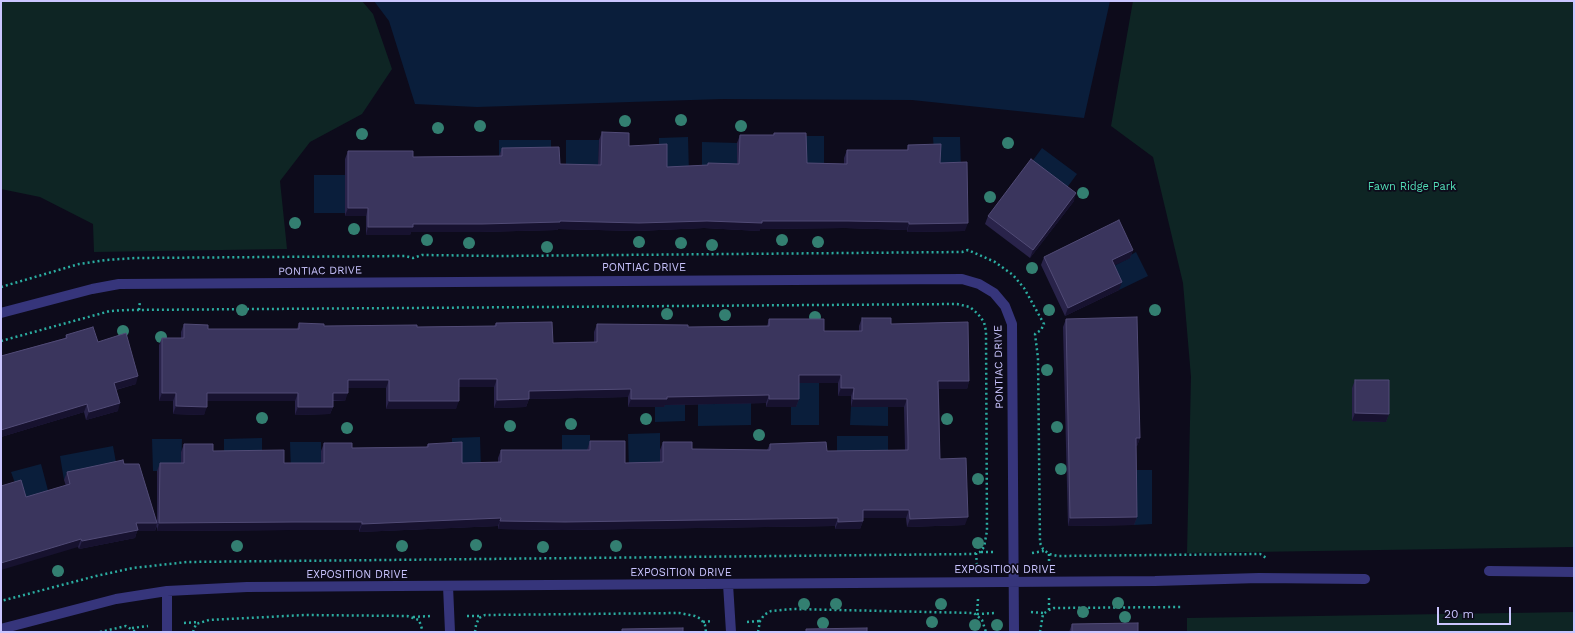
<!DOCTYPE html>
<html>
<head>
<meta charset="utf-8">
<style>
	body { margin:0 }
	#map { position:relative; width:1575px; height:633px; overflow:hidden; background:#0d0b1b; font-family:"Work Sans",sans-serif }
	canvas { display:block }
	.frame { position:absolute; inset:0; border:2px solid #cac5ff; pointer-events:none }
	.scale { position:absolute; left:1437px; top:607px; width:74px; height:18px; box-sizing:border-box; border:2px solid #cac5ff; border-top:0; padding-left:5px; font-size:12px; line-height:14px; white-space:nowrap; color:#cac5ff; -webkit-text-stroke:3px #0d0b1b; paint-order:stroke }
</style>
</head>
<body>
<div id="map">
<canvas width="1575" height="633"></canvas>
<div class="frame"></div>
<div class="scale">20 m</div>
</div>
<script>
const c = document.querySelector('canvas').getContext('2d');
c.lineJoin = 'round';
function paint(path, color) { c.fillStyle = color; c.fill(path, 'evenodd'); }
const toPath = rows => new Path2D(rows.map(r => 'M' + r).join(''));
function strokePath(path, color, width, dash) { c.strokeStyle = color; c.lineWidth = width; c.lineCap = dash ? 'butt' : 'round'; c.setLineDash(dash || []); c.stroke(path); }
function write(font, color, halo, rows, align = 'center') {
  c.font = font + ' "Work Sans",sans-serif'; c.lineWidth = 3.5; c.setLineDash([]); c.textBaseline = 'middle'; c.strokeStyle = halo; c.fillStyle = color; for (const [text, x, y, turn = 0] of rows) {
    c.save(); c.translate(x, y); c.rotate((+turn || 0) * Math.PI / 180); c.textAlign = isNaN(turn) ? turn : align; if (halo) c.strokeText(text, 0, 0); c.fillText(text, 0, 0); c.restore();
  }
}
paint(toPath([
	[1,1,362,1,373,14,392,69,362,114,310,142,280,181,287,249,94,252,93,224,40,197,1,189],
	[1133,1,1574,1,1574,547,1187,553,1191,377,1183,283,1153,157,1111,126],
	[1574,612,1574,632,1187,632,1187,618]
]), '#0e2524');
paint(toPath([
	[374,1,1110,1,1084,118,912,100,722,99,477,107,415,104,389,21],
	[798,136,824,136,824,171,804,171],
	[688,137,689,174,664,175,659,152,659,138],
	[933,137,960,137,961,170,938,171,934,152],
	[499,140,551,140,551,155,499,156],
	[566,140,599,140,598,173,566,172],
	[702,142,737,143,737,172,702,171],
	[1042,148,1077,174,1063,193,1028,167],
	[314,175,345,175,345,213,314,213],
	[1136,252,1148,276,1119,290,1109,268,1130,258,1129,256],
	[796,383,819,383,819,425,791,425,791,407,796,407],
	[664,384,685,384,685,421,655,422,655,407],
	[751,403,751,425,698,426,698,404],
	[851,407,888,407,888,426,850,425],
	[660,433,660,470,629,471,628,434],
	[562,435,590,435,590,449,587,463,562,463],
	[837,436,888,436,888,458,837,459],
	[480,437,481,470,459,471,452,450,452,438],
	[262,438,262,458,224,459,224,439],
	[152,439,182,439,181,471,153,471],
	[290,442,321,442,321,471,291,471],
	[113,446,117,468,64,480,60,456],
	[41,464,50,498,23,505,11,472],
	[1133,470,1152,470,1152,524,1134,525]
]), '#0a1e3b');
strokePath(toPath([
	[1,287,79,264,106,260,136,258,405,256,413,258,422,255,501,256,962,252,968,250,995,262,1013,275,1024,288,1044,324,1041,330,1035,334,1038,358,1040,543,1043,549,1049,554,1058,556,1260,554,1268,559],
	[139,310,140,301],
	[1,341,110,311,127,310,957,304,970,307,978,314,984,322,986,331,987,531,984,547,980,552,974,554,187,562,133,568,96,576,1,601],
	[981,552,996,552],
	[976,553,977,565],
	[1032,553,1044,551],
	[1049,554,1049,564],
	[978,599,977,614,996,613],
	[1049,610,1049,598],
	[1031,612,1044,613],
	[467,616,482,616],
	[413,617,431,616],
	[703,622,713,621],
	[747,622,760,621],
	[184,623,199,622],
	[132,628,148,626],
	[100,632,126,626,136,632],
	[193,632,196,624,209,620,305,615,407,616,419,620,423,632],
	[475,632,476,625,479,618,485,615,679,613,695,616,701,619,705,625,706,632],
	[758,632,760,621,764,615,771,611,793,609,974,613,982,620,986,632],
	[1040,632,1043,614,1049,610,1054,608,1182,607]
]), '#2bada1', 2.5, [2, 3]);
strokePath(toPath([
	[1,313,92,289,119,284,962,279,979,284,994,293,1005,306,1012,324,1014,632],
	[1489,571,1574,572],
	[728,584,731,632],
	[448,586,450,632],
	[167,591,167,632],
	[1,629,116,599,167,591,247,587,1155,581,1259,578,1365,579]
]), '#36357b', 10);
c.fillStyle = '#337f71';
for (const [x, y] of [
	[681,120],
	[625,121],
	[480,126],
	[741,126],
	[438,128],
	[362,134],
	[1008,143],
	[1083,193],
	[990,197],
	[295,223],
	[354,229],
	[427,240],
	[782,240],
	[639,242],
	[818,242],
	[469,243],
	[681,243],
	[712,245],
	[547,247],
	[1032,268],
	[242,310],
	[1049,310],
	[1155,310],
	[667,314],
	[725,315],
	[815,317],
	[123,331],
	[161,337],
	[1047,370],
	[262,418],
	[646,419],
	[947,419],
	[571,424],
	[510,426],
	[1057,427],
	[347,428],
	[759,435],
	[1061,469],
	[978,479],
	[978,543],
	[476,545],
	[237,546],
	[402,546],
	[616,546],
	[543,547],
	[58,571],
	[1118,603],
	[804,604],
	[836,604],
	[941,604],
	[1083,612],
	[1125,617],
	[932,622],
	[823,623],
	[975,625],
	[997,625]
]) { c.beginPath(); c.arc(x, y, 6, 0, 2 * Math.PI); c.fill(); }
paint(toPath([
	[602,132,629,146,667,167,707,165,708,163,737,164,737,143,740,135,773,135,774,133,807,163,844,164,844,158,847,150,907,150,908,145,940,163,965,231,907,232,907,230,845,228,760,229,760,231,704,228,637,231,558,229,557,230,479,232,411,232,410,235,366,235,366,216,345,216,345,159,348,151,413,157,499,156,502,148,560,164,598,165,599,140],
	[1074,201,1030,258,985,224,988,216],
	[1133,250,1130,258,1114,265,1119,290,1065,316,1041,265,1044,257],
	[862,318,891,324,969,381,967,389,939,389,940,459,965,525,907,527,906,518,863,518,863,521,860,529,835,529,835,526,562,530,498,529,498,526,359,532,359,530,291,530,157,531,157,526,155,531,137,531,135,538,79,549,78,547,26,497,66,486,64,480,67,472,124,464,157,521,157,471,160,463,181,463,181,452,184,444,213,451,284,463,321,463,321,451,324,443,352,448,426,447,428,444,462,463,498,462,498,458,501,450,587,450,590,441,625,463,660,462,660,450,663,442,692,449,767,450,770,444,827,451,905,450,904,407,851,407,851,396,838,396,838,383,799,383,799,399,796,407,766,407,766,403,665,405,664,407,628,407,628,397,529,399,526,407,494,408,494,387,459,387,456,409,386,409,386,388,348,388,345,401,333,401,333,407,330,414,295,415,295,401,207,401,204,415,173,414,173,401,159,401,159,345,162,338,181,338,181,332,184,324,208,329,297,329,299,323,324,326,417,327,494,326,496,323,553,343,594,342,594,332,597,324,688,327,767,326,769,319,824,331,859,331,859,326],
	[1066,319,1140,438,1137,446,1136,446,1137,517,1134,525,1068,526,1063,327],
	[66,335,98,342,136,384,116,390,118,411,86,420,84,412,1,437,1,356,65,338],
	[1355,380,1389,414,1386,422,1352,421,1352,388],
	[1072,624,1138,632,1069,632]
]), '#29234a');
paint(toPath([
	[1076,193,1074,201,1030,258,1033,250],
	[348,208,368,208,366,216,345,216],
	[560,221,848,221,909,222,907,230,845,228,760,229,760,231,704,228,637,231,558,229,557,230,479,232,411,232,410,235,366,235,368,227,413,224],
	[968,223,965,231,907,232,909,224],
	[1133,250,1130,258,1109,268,1112,260],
	[1122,282,1119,290,1065,316,1068,308],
	[799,375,841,375,838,383,796,383],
	[138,376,136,384,111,391,114,383],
	[459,379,497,379,494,387,456,387],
	[348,380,389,380,386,388,345,388],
	[938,381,969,381,967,389,936,389],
	[841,388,854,388,851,396,838,396],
	[631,389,628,397,526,399,529,391],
	[162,393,176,393,173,401,159,401],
	[207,393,298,393,295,401,204,401],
	[333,393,348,393,345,401,330,400],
	[769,395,766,403,665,405,664,407,628,407,631,399,667,397],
	[529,399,526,407,494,408,497,400],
	[769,399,799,399,796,407,766,407],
	[853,399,907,399,904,407,851,407],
	[389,401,459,401,456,409,386,409],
	[120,403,118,411,86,420,89,412],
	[87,404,84,412,1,437,1,430],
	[176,406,207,407,204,415,173,414],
	[298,407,333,407,330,414,295,415],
	[1355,413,1389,414,1386,422,1352,421],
	[1136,438,1140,438,1137,446,1133,446],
	[863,510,909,510,906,518,860,518],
	[968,517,965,525,907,527,910,519],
	[1137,517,1134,525,1068,526,1070,518],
	[501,518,498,526,359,532,362,524],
	[838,518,835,526,562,530,498,529,500,521],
	[863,521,860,529,835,529,838,522],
	[294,522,362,522,359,530,291,530,157,531,159,523],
	[136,523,157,523,155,531,137,531,135,538,79,549,82,541],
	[81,539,78,547,1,570,1,563]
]), '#17122f');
const building = toPath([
	[602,132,629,133,629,146,667,144,667,167,708,165,708,163,739,164,740,135,774,135,774,133,806,133,807,163,847,164,847,150,908,150,908,145,941,144,940,163,967,162,968,223,909,224,909,222,848,221,762,221,762,223,707,221,639,223,560,221,560,222,482,224,413,224,413,227,368,227,368,208,348,208,348,151,413,151,413,157,502,156,502,148,559,147,560,164,601,165,602,132],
	[1031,159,1076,193,1033,250,988,216,1031,159],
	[1119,220,1133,250,1112,260,1122,282,1068,308,1044,257,1119,220],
	[1137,317,1140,438,1136,438,1137,517,1070,518,1066,319,1137,317],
	[862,318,891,318,891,324,968,322,969,381,938,381,940,459,966,458,968,517,910,519,909,510,863,510,863,521,838,522,838,518,565,522,500,521,501,518,362,524,362,522,294,522,159,523,160,463,184,463,184,444,213,444,213,451,284,450,284,463,324,463,324,443,352,443,352,448,428,447,428,444,462,442,462,463,501,462,501,450,590,450,590,441,625,441,625,463,663,462,663,442,692,442,692,449,770,450,770,444,826,442,827,451,908,450,908,438,907,399,853,399,854,388,841,388,841,375,799,375,799,399,769,399,769,395,667,397,667,399,631,399,631,389,529,391,529,399,497,400,497,379,459,379,459,401,389,401,389,380,348,380,348,393,333,393,333,407,298,407,298,393,207,393,207,407,176,406,176,393,162,393,162,338,184,338,184,324,208,325,208,329,299,329,299,323,324,324,324,326,417,325,417,327,496,326,496,323,552,322,553,343,597,342,597,324,688,325,688,327,769,326,769,319,824,319,824,331,862,331,862,318],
	[93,327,98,342,126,333,138,376,114,383,120,403,89,412,87,404,1,430,1,356,67,338,66,335,93,327],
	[1355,380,1389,380,1389,414,1355,413,1355,380],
	[123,460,124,464,139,464,157,523,136,523,138,530,82,541,81,539,1,563,1,486,21,480,26,497,70,484,67,472,123,460],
	[1138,623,1138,632,1072,632,1072,624,1138,623],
	[683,628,683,632,622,632,622,629,683,628],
	[867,628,867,632,806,632,806,629,867,628]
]);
paint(building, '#3a355d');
strokePath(building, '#514b76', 1);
write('11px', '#52deb7', '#0d0b1b', [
	["Fawn Ridge Park",1412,187]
]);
write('11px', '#cac5ff', '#0d0b1b', [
	["PONTIAC DRIVE",644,268],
	["PONTIAC DRIVE",320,271,-1],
	["PONTIAC DRIVE",999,367,-91],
	["EXPOSITION DRIVE",1005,570],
	["EXPOSITION DRIVE",681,573],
	["EXPOSITION DRIVE",357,575]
]);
</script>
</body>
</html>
